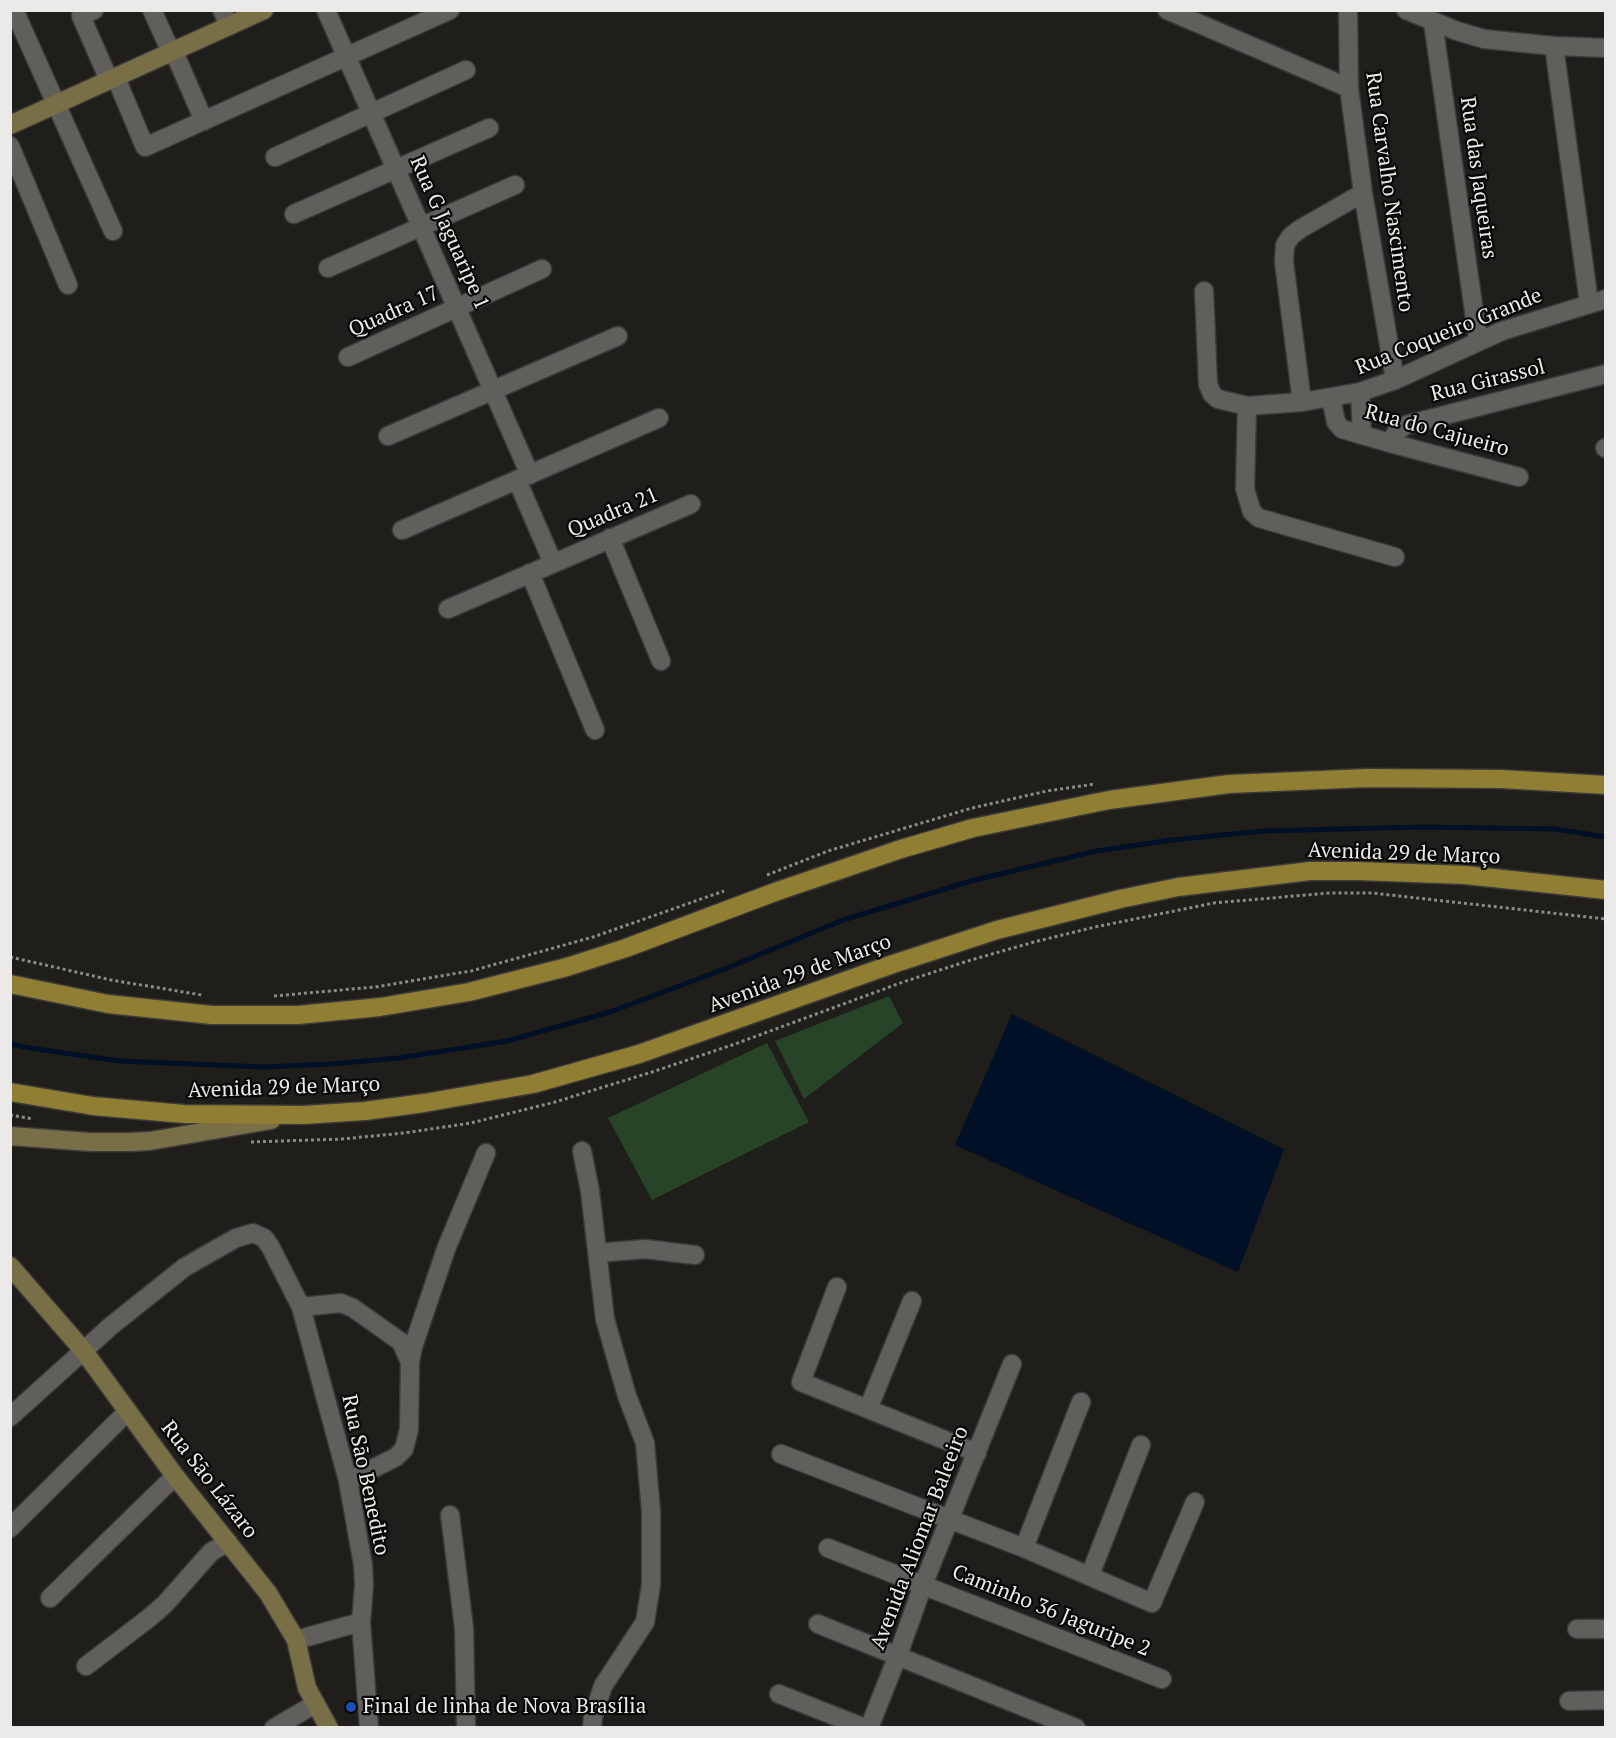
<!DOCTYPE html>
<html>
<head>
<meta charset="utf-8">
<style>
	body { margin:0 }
	#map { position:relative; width:1616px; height:1738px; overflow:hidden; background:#1f1e1a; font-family:"PT Serif",serif }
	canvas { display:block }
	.frame { position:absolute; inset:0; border:12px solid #ebeae8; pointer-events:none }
</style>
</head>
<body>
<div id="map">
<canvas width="1616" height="1738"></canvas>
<div class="frame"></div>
</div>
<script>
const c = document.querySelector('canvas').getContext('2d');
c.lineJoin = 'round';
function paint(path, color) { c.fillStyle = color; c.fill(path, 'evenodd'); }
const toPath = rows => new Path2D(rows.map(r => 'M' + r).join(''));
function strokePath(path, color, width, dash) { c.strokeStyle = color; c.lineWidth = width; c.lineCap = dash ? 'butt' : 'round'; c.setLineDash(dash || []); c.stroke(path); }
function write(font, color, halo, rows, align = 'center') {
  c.font = font + ' "PT Serif",serif'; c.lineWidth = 4.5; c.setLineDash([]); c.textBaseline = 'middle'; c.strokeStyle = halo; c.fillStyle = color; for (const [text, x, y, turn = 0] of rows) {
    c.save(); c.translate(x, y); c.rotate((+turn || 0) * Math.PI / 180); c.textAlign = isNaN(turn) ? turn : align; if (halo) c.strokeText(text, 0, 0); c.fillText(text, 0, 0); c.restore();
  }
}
paint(toPath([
	[889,996,903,1023,804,1099,775,1041],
	[767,1043,809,1122,652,1200,608,1118]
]), '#274429');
paint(toPath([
	[1012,1014,1284,1149,1238,1272,955,1145]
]), '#001026');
strokePath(toPath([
	[10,1044,30,1048,119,1061,264,1067,331,1064,399,1058,507,1041,610,1012,727,968,843,920,971,881,1096,851,1172,840,1263,831,1339,829,1423,827,1554,829,1606,837]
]), '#001026', 5);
const minor = toPath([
	[14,10,113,231],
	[94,10,81,16,109,80],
	[152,10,166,41,178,61,204,121],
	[222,10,229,26],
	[326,10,530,475],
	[1167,10,1349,88],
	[1348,10,1349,88,1363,193,1395,380],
	[1406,10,1457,31,1484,39,1554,46,1606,48],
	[1433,22,1478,340],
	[1554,46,1589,303],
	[116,78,145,147,450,10],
	[10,146,68,285],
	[275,157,466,70],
	[294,214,489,128],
	[328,268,515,185],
	[1204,291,1208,384,1212,394,1218,399,1247,406],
	[348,357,542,269],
	[1360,392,1362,435],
	[1331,398,1336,422,1342,429,1390,443,1519,477],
	[1302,402,1284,262,1285,245,1291,236,1300,229,1363,193],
	[388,436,618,336],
	[1390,443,1397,431,1406,425,1606,374],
	[1605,448,1606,448],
	[517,480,553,563],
	[402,530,659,418],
	[610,538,661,661],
	[1395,557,1259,518,1252,512,1245,489,1247,406,1302,402,1360,392,1395,380,1502,331,1606,299],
	[530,573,595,730],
	[448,609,691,504],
	[582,1151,590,1191,605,1319,627,1396,645,1443,651,1511,651,1585,645,1622,603,1686,593,1716,592,1728],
	[597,1253,645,1249,695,1255],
	[837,1287,801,1382,977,1453],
	[301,1307,341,1303,353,1308,401,1342,410,1362],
	[868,1409,912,1301],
	[10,1417,112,1325,185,1267,236,1238,253,1233,264,1238,270,1246,301,1307,348,1481,363,1565,364,1585,361,1622,369,1728],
	[781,1454,1024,1548,1152,1603,1195,1502],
	[348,1481,396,1457,404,1449,409,1429,410,1362,413,1347,446,1249,486,1153],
	[450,1515,464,1628,466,1728],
	[10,1528,127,1412],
	[828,1548,1162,1679],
	[1024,1548,1081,1402],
	[1090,1575,1141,1445],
	[50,1598,175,1476],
	[818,1624,1076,1728],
	[1577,1629,1606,1629],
	[296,1640,361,1622],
	[86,1666,149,1618,165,1604,211,1552,228,1542],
	[779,1694,865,1728],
	[1569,1701,1606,1700],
	[274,1728,315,1704],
	[869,1728,898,1655,923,1585,1012,1364]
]);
const secondary = toPath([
	[10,125,264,10],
	[10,1136,90,1142,130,1142,150,1141,271,1120],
	[10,1266,83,1350,175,1476,268,1593,296,1640,307,1688,329,1728]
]);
const primary = toPath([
	[10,984,108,1004,212,1015,298,1015,380,1007,469,992,567,967,626,948,775,892,901,849,973,828,1109,800,1229,784,1367,778,1501,779,1606,785],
	[10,1092,93,1106,184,1114,303,1115,365,1111,424,1103,533,1084,639,1054,893,964,997,930,1120,899,1178,887,1310,871,1358,871,1465,875,1606,890]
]);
strokePath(minor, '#3b3a38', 21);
strokePath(secondary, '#3b3a38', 21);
strokePath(primary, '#3b3a38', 21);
strokePath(toPath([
	[767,875,828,851,972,808,1047,791,1095,784],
	[10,957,111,980,202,995],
	[274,996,375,987,471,971,593,937,724,891],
	[10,1115,33,1119],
	[251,1142,342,1139,404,1133,471,1123,555,1102,652,1072,735,1044,903,982,971,960,1034,942,1095,927,1214,903,1329,893,1372,893,1606,919]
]), '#8c8b88', 3, [3, 3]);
strokePath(minor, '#615f5b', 18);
strokePath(secondary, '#796f47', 18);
strokePath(primary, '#907e33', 18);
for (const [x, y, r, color] of [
	[351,1707,6,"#1a4fb4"]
]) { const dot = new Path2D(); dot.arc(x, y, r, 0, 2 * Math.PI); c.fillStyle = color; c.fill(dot); strokePath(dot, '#090807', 2); }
write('21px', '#ebeae8', '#090807', [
	["Rua das Jaqueiras",1478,178,82],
	["Rua Carvalho Nascimento",1389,192,82],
	["Rua G Jaguaripe 1",449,233,66],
	["Quadra 17",394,312,-24],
	["Rua Coqueiro Grande",1449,332,-22],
	["Rua Girassol",1488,381,-14],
	["Rua do Cajueiro",1437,431,15],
	["Quadra 21",613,513,-23],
	["Avenida 29 de Março",1404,854,2],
	["Avenida 29 de Março",800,974,-20],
	["Avenida 29 de Março",284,1088,-2],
	["Rua São Benedito",365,1475,78],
	["Rua São Lázaro",209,1480,52],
	["Avenida Aliomar Baleeiro",920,1538,-69],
	["Caminho 36 Jaguripe 2",1051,1611,22]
]);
write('21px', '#ebeae8', '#090807', [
	["Final de linha de Nova Brasília",363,1707]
], 'left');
</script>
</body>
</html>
